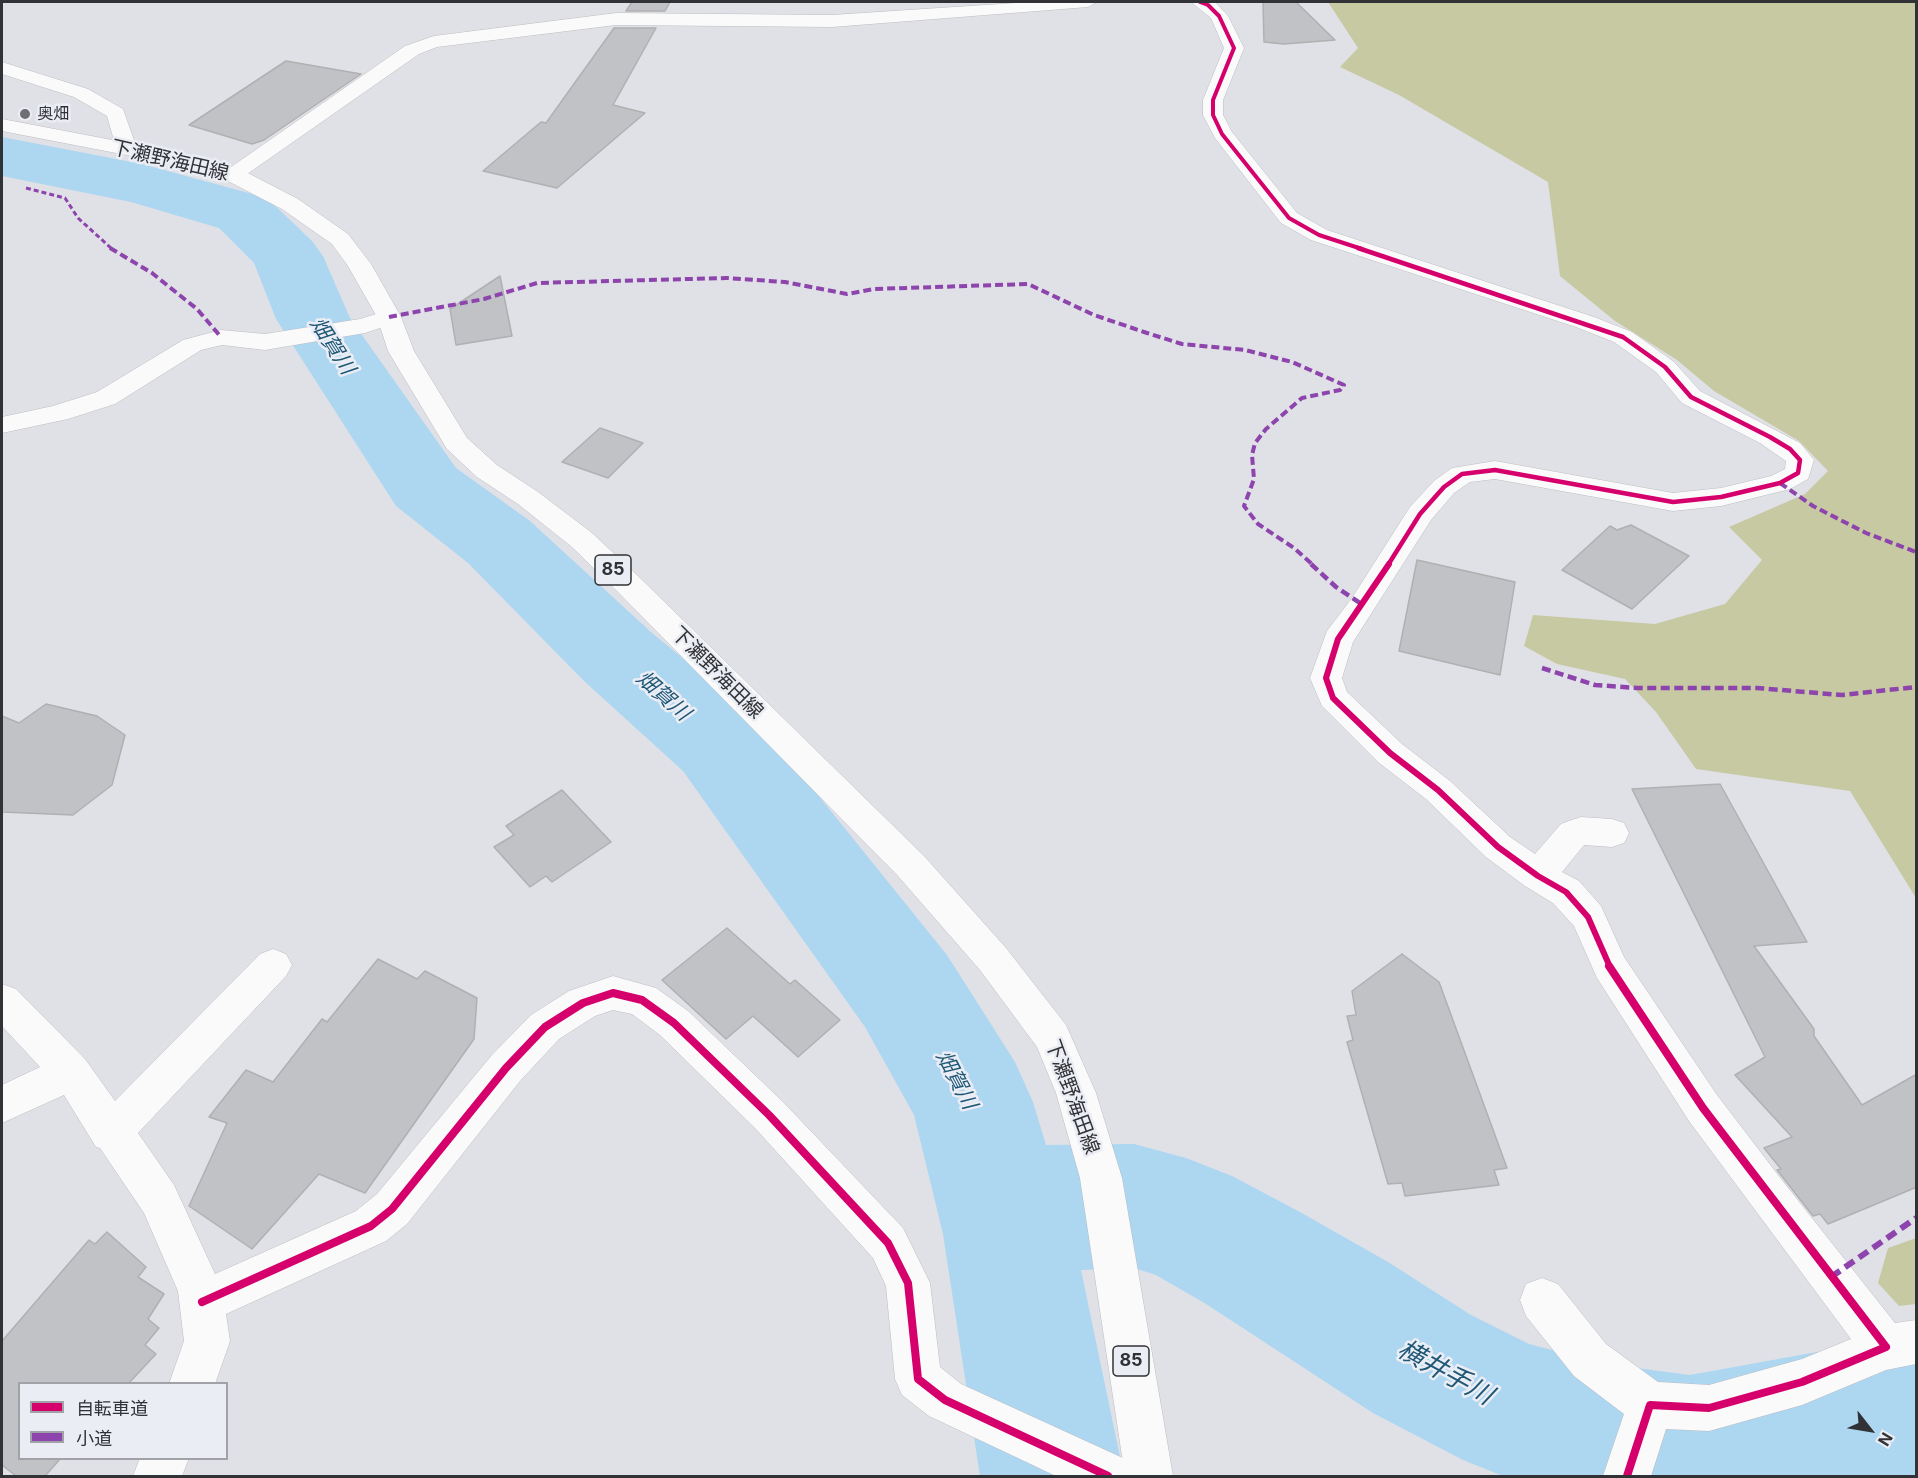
<!DOCTYPE html>
<html>
<head>
<meta charset="utf-8">
<style>
	body { margin:0 }
	#map { position:relative; width:1918px; height:1478px; overflow:hidden; background:#e0e1e6; font-family:Inter,"Noto Sans JP",sans-serif }
	canvas { display:block }
	.frame { position:absolute; inset:0; border:3px solid #313235; pointer-events:none }
	.legend { position:absolute; left:18px; top:1382px; width:210px; height:78px; box-sizing:border-box; background:#ebedf5; border:2px solid #a1a2a8; margin:0; padding:8px 10px; list-style:none; font-size:18px; color:#313235 }
	.legend li { display:flex; align-items:center; gap:12px; height:30px }
	.legend b { width:30px; border:2px solid #a1a2a8 }
	.north { position:absolute; left:1840px; top:1400px; width:60px; height:60px; -webkit-text-stroke:4px #ebedf5; paint-order:stroke; rotate:121deg; font-size:16px; font-weight:700; line-height:24px; text-align:center; color:#313235 }
	.north::after { content:''; display:block; margin:auto; width:21px; height:27px; background:#313235; clip-path:polygon(50% 0,100% 100%,50% 72%,0 100%) }
</style>
</head>
<body>
<div id="map">
<canvas width="1918" height="1478"></canvas>
<div class="frame"></div>
<ul class="legend">
<li><b style="height:8px;background:#d6006c"></b>自転車道</li>
<li><b style="height:8px;background:#8e44ad"></b>小道</li>
</ul>
<div class="north">N</div>
</div>
<script>
const c = document.querySelector('canvas').getContext('2d');
c.lineJoin = 'round';
function paint(path, color) { c.fillStyle = color; c.fill(path, 'evenodd'); }
const toPath = rows => new Path2D(rows.map(r => 'M' + r).join(''));
function strokePath(path, color, width, dash) { c.strokeStyle = color; c.lineWidth = width; c.lineCap = dash ? 'butt' : 'round'; c.setLineDash(dash || []); c.stroke(path); }
function write(font, color, halo, rows, align = 'center') {
  c.font = font + ' Inter,"Noto Sans JP",sans-serif'; c.lineWidth = 5; c.setLineDash([]); c.textBaseline = 'middle'; c.strokeStyle = halo; c.fillStyle = color; for (const [text, x, y, turn = 0] of rows) {
    c.save(); c.translate(x, y); c.rotate((+turn || 0) * Math.PI / 180); c.textAlign = isNaN(turn) ? turn : align; if (halo) c.strokeText(text, 0, 0); c.fillText(text, 0, 0); c.restore();
  }
}
paint(toPath([
	[1328,2,1916,2,1916,898,1850,791,1696,769,1656,712,1625,679,1557,664,1524,646,1533,615,1655,624,1725,604,1762,560,1729,527,1805,494,1828,471,1799,441,1714,391,1677,360,1615,321,1560,276,1548,182,1399,95,1340,67,1358,48],
	[1916,1238,1916,1304,1899,1306,1878,1283,1888,1248]
]), '#c7c9a2');
paint(toPath([
	[2,137,142,164,267,198,312,241,323,256,350,318,456,468,530,521,652,633,755,717,947,955,1015,1062,1033,1102,1046,1145,1134,1144,1186,1158,1232,1176,1300,1212,1388,1262,1471,1315,1529,1344,1606,1364,1690,1375,1916,1334,1916,1475,1503,1476,1463,1460,1373,1413,1206,1304,1156,1275,1134,1268,1081,1270,1124,1476,980,1476,943,1234,914,1115,865,1027,683,771,584,681,468,563,396,506,276,319,254,263,219,228,131,202,2,176,2,137]
]), '#add6f1');
const building = toPath([
	[632,2,670,2,665,11,626,11,632,2],
	[1263,2,1296,2,1335,40,1284,44,1264,42,1263,2],
	[614,28,656,28,613,105,645,113,557,188,483,171,541,122,546,123,614,28],
	[286,61,361,74,264,140,252,144,189,125,286,61],
	[500,276,512,336,456,345,450,309,500,276],
	[600,428,643,443,608,478,562,462,600,428],
	[1631,525,1689,556,1632,609,1562,570,1610,526,1617,530,1631,525],
	[1417,560,1515,582,1500,675,1399,651,1417,560],
	[46,704,97,716,125,735,112,785,73,815,2,812,2,716,19,723,46,704],
	[1720,784,1807,942,1754,946,1814,1029,1814,1036,1862,1105,1917,1074,1917,1187,1828,1224,1820,1214,1813,1216,1777,1170,1781,1169,1764,1148,1792,1137,1735,1075,1765,1057,1632,789,1720,784],
	[562,790,611,842,552,882,546,876,530,887,494,847,514,835,506,826,562,790],
	[727,928,790,984,795,980,840,1020,798,1057,753,1016,726,1039,662,980,727,928],
	[1402,954,1439,982,1507,1168,1494,1170,1499,1185,1405,1196,1402,1183,1388,1184,1347,1042,1353,1040,1347,1016,1356,1015,1352,991,1402,954],
	[378,959,417,979,425,971,477,998,474,1039,365,1193,319,1174,252,1249,189,1206,227,1123,209,1117,246,1070,273,1082,322,1019,327,1022,378,959],
	[107,1232,146,1267,138,1277,164,1294,148,1319,159,1328,145,1345,156,1354,129,1383,20,1383,20,1458,61,1458,45,1476,16,1476,2,1465,2,1341,89,1240,95,1244,107,1232]
]);
paint(building, '#c1c2c6');
strokePath(building, '#b0b0b3', 1.5);
const minor = toPath([
	[1031,2,1097,2,1088,7,832,27,616,25,437,47,419,54,240,179,224,179,221,174,405,46,434,36,616,13,832,15,1031,2],
	[1191,2,1215,2,1228,16,1244,48,1223,100,1223,115,1232,132,1297,213,1327,230,1594,317,1632,332,1674,362,1700,391,1800,443,1814,460,1808,479,1790,489,1721,506,1673,511,1495,479,1470,482,1454,493,1431,520,1353,642,1342,678,1347,692,1402,744,1450,781,1510,837,1535,854,1561,824,1569,821,1581,817,1612,819,1624,823,1629,833,1624,843,1612,847,1584,845,1562,872,1579,881,1601,906,1624,957,1717,1095,1781,1179,1895,1323,1916,1320,1916,1364,1886,1370,1802,1405,1709,1431,1666,1429,1651,1476,1603,1476,1624,1414,1574,1376,1526,1316,1520,1300,1526,1284,1542,1278,1558,1284,1606,1344,1658,1382,1709,1385,1802,1359,1851,1339,1689,1121,1597,978,1574,926,1553,903,1525,886,1486,857,1426,799,1378,762,1322,706,1310,678,1327,631,1352,598,1410,507,1434,481,1452,468,1495,461,1673,493,1721,488,1771,476,1785,469,1786,461,1760,443,1682,403,1656,372,1614,342,1576,327,1311,240,1281,223,1215,138,1203,115,1203,100,1224,48,1211,18,1191,2],
	[2,62,88,89,123,109,137,149,134,154,118,154,107,116,74,97,2,74,2,62],
	[389,310,398,312,401,317,398,322,365,333,265,350,222,345,201,350,115,404,68,419,2,433,2,417,53,406,97,392,183,340,221,330,265,334,360,319,389,310],
	[273,949,286,954,292,965,286,976,138,1133,174,1185,215,1274,356,1211,377,1194,492,1055,531,1015,569,991,613,976,656,988,688,1011,783,1102,903,1228,930,1283,940,1367,961,1384,1125,1459,1132,1476,1056,1476,929,1416,902,1395,895,1379,886,1286,873,1258,755,1128,660,1035,632,1014,613,1010,595,1016,559,1039,520,1081,407,1224,386,1241,226,1314,230,1341,215,1384,169,1384,184,1341,178,1291,144,1213,100,1148,96,1147,64,1095,2,1123,2,1085,40,1067,2,1026,2,984,16,989,85,1059,115,1101,260,954,273,949],
	[140,1458,189,1458,182,1476,133,1476,140,1458]
]);
const major = toPath([
	[2,119,170,151,240,169,298,199,348,234,371,264,401,317,414,351,467,438,497,465,538,492,592,533,640,578,924,856,1006,948,1066,1025,1096,1093,1122,1178,1173,1476,1125,1476,1080,1178,1056,1093,1037,1047,980,970,898,876,618,592,572,547,518,504,477,477,447,449,388,351,377,317,348,266,332,244,282,209,224,179,168,163,2,131,2,119]
]);
strokePath(minor, '#bdbdc1', 1);
strokePath(major, '#bdbdc1', 1);
paint(minor, '#fafafb');
paint(major, '#fafafb');
strokePath(toPath([
	[26,188,65,198,78,218,112,249]
]), '#8e44ad', 3, [5, 3]);
strokePath(toPath([
	[110,248,152,273,197,309,221,337],
	[389,317,484,299,537,283,727,278,785,282,847,294,874,289,1028,284,1094,315,1147,333,1182,344,1245,350,1292,362,1344,385,1340,390,1302,398,1266,429,1255,443,1252,455,1254,479,1244,506,1258,524,1294,548,1313,565],
	[1780,483,1813,506,1866,533,1916,552]
]), '#8e44ad', 4, [8, 4]);
strokePath(toPath([
	[1311,564,1336,587,1363,605],
	[1542,668,1595,685,1638,688,1757,688,1842,695,1916,687]
]), '#8e44ad', 4.5, [9, 4.5]);
strokePath(toPath([
	[1831,1277,1916,1218]
]), '#8e44ad', 6, [11, 6]);
strokePath(toPath([
	[1200,2,1208,5,1219,16,1234,48,1213,100,1213,115,1222,134,1289,218,1319,235,1362,249]
]), '#d6006c', 4);
strokePath(toPath([
	[1358,248,1623,337,1665,367,1691,397,1770,437,1790,449,1800,460,1798,473,1780,483,1721,497,1673,502,1495,470,1462,474,1444,487,1420,514,1388,565]
]), '#d6006c', 4.5);
strokePath(toPath([
	[1389,564,1338,639,1326,678,1333,698,1390,753,1438,790,1498,847,1538,876,1566,892,1588,917,1610,967]
]), '#d6006c', 6);
strokePath(toPath([
	[1609,966,1703,1108,1886,1347,1802,1382,1709,1408,1650,1405,1627,1476],
	[202,1302,371,1226,392,1209,506,1068,545,1027,583,1003,613,993,642,1000,674,1023,769,1115,888,1243,908,1283,918,1379,945,1400,1108,1476]
]), '#d6006c', 8);
for (const [x, y, r, color] of [
	[25,114,6,"#6e6f73"]
]) { const dot = new Path2D(); dot.arc(x, y, r, 0, 2 * Math.PI); c.fillStyle = color; c.fill(dot); strokePath(dot, '#ebedf5', 2); }
write('16px', '#313235', '#ebedf5', [
	["奥畑",37,114]
], 'left');
for (const [x, y, w] of [
	[613,570,36],
	[1131,1361,36]
]) { const box = new Path2D(); box.roundRect(x - w / 2, y - 15, w, 30, 4.5); c.fillStyle = '#ebedf5'; c.fill(box); strokePath(box, '#313235', 1.5); }
write('bold 18px', '#313235', null, [
	["85",613,570],
	["85",1131,1361]
]);
write('20px', '#313235', '#ebedf5', [
	["下瀬野海田線",170,161,13],
	["下瀬野海田線",717,673,45],
	["下瀬野海田線",1072,1097,70]
]);
write('italic 21px', '#1f5877', '#ebedf5', [
	["畑賀川",332,346,57],
	["畑賀川",663,696,41],
	["畑賀川",956,1080,62]
]);
write('italic 26px', '#1f5877', '#ebedf5', [
	["横井手川",1445,1373,29]
]);
</script>
</body>
</html>
